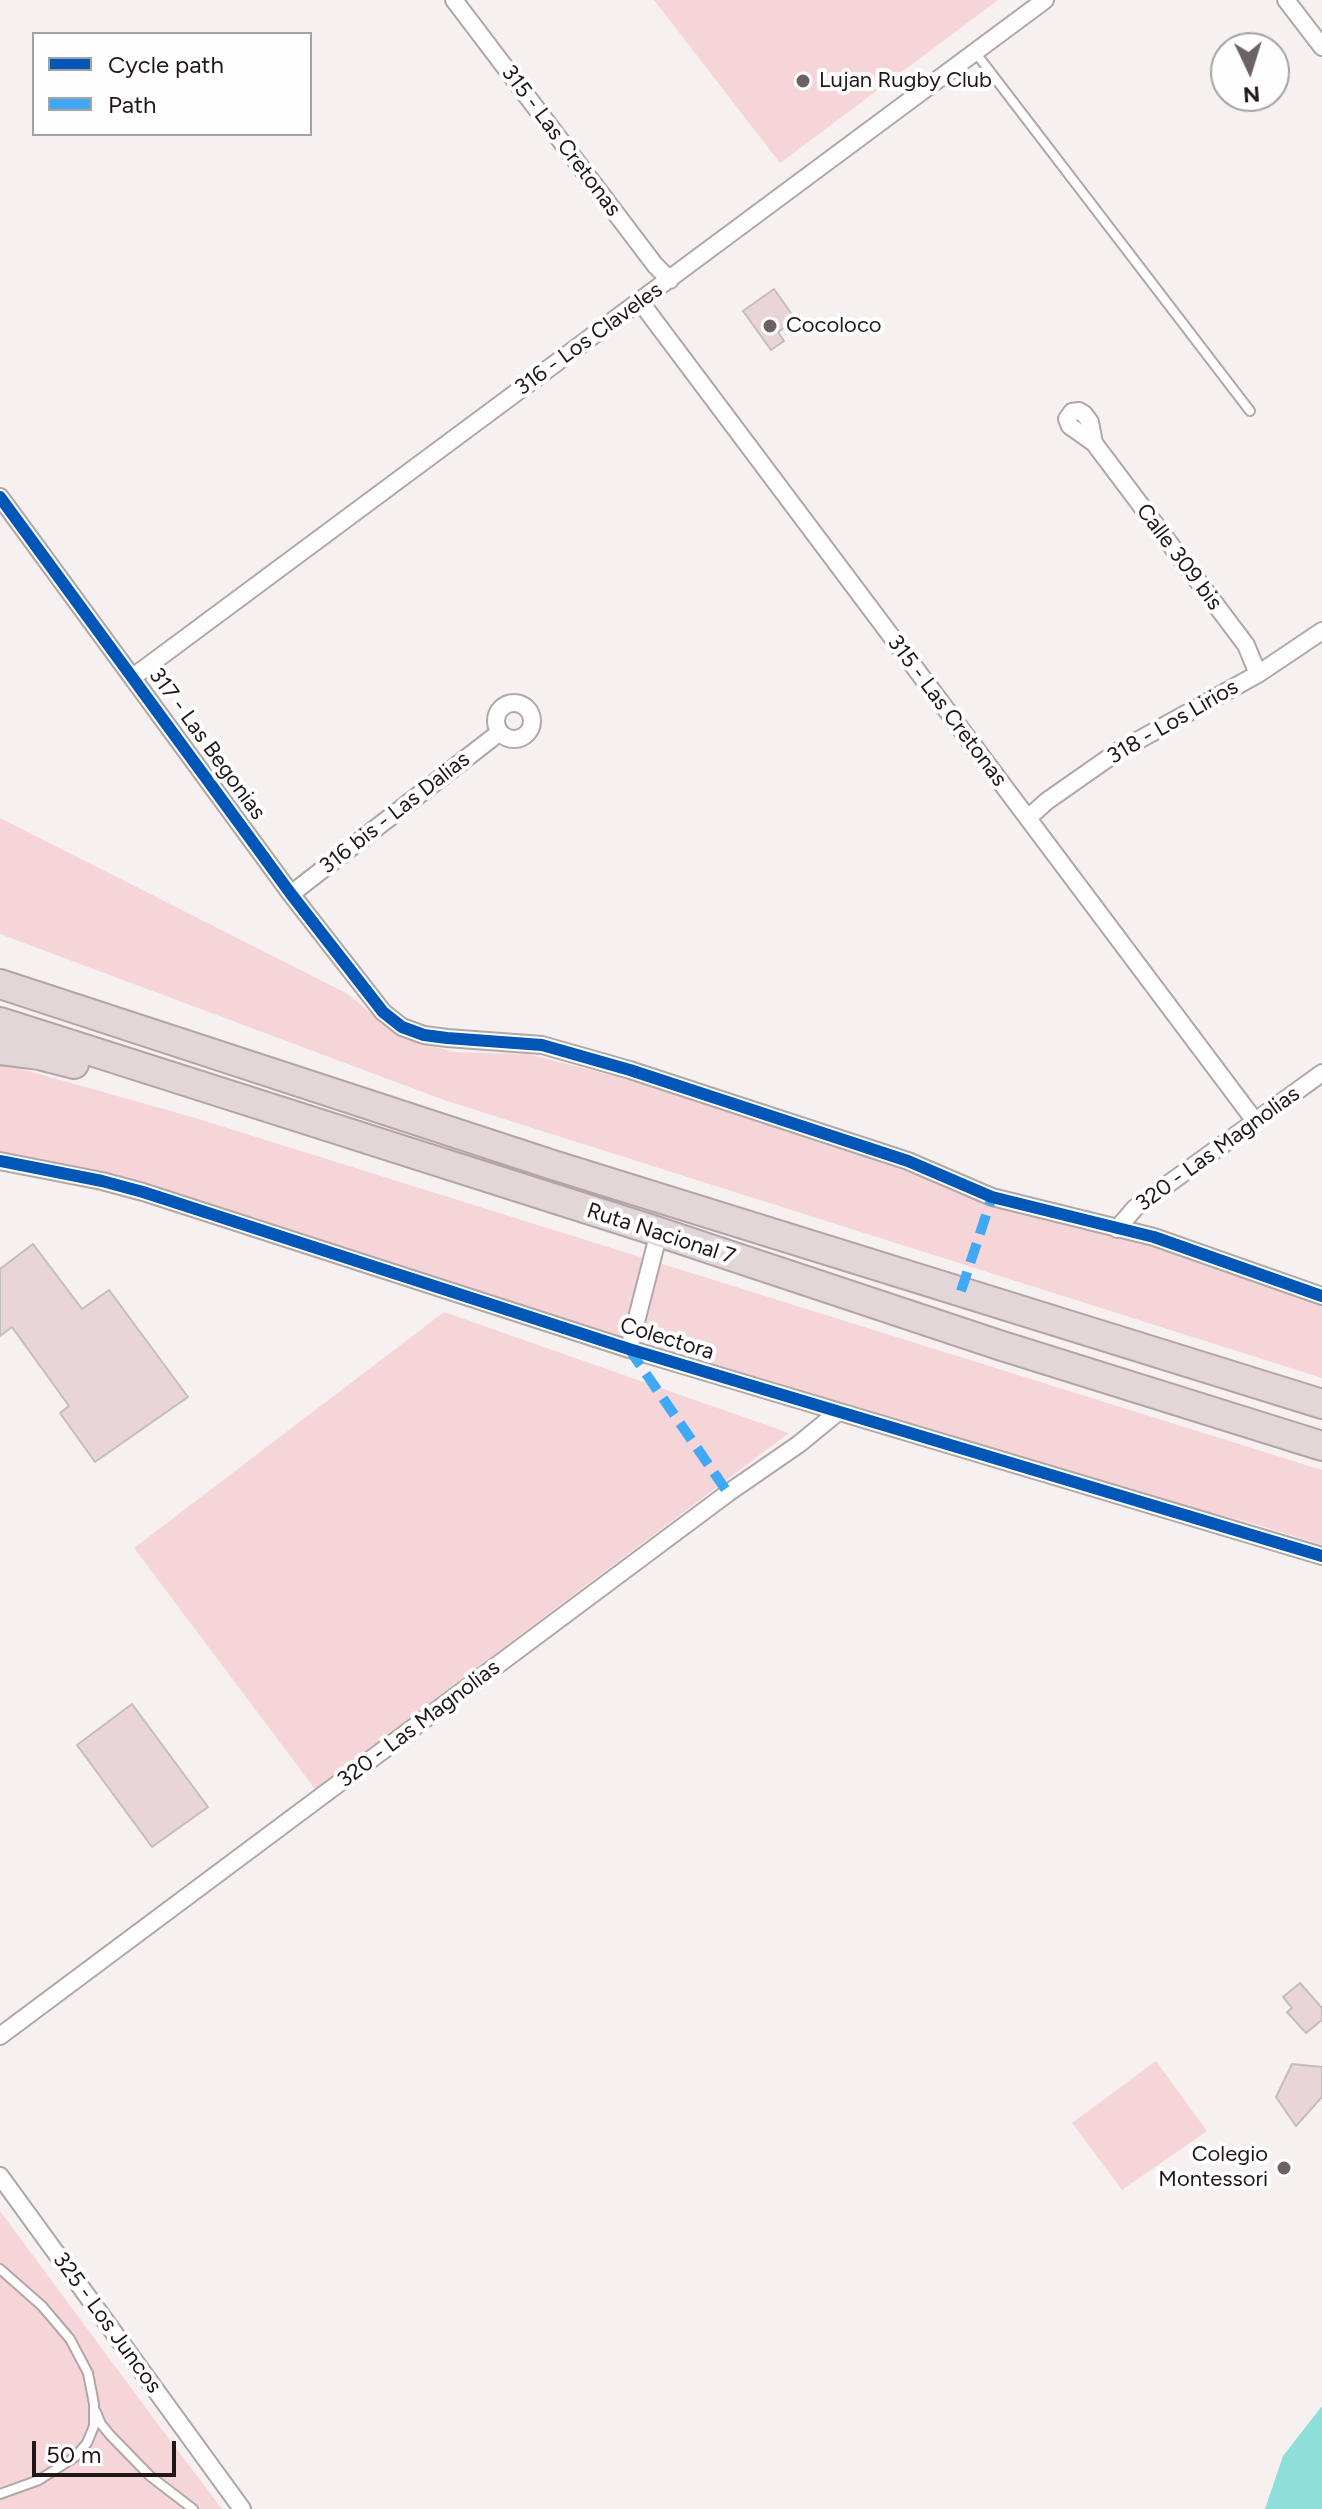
<!DOCTYPE html>
<html>
<head>
<meta charset="utf-8">
<style>
	body { margin:0 }
	#map { position:relative; width:1322px; height:2509px; overflow:hidden; background:#f6f0f0; font-family:Figtree,sans-serif }
	canvas { display:block }
	.legend { position:absolute; left:32px; top:32px; width:280px; height:104px; box-sizing:border-box; background:#fefefe; border:2px solid #a6a1a2; margin:0; padding:10px 14px; list-style:none; font-size:24px; color:#211618 }
	.legend li { display:flex; align-items:center; gap:16px; height:40px }
	.legend b { width:40px; border:2px solid #a6a1a2 }
	.north { position:absolute; left:1210px; top:32px; width:80px; height:80px; box-sizing:border-box; background:#fefefe; border:2px solid #a6a1a2; border-radius:50%; rotate:176deg; font-size:22px; font-weight:700; line-height:32px; text-align:center; color:#211618 }
	.north::after { content:''; display:block; margin:auto; width:28px; height:36px; background:#6c6264; clip-path:polygon(50% 0,100% 100%,50% 72%,0 100%) }
	.scale { position:absolute; left:32px; top:2441px; width:144px; height:36px; box-sizing:border-box; border:4px solid #211618; border-top:0; padding-left:10px; font-size:24px; line-height:28px; white-space:nowrap; color:#211618; -webkit-text-stroke:6px #fefefe; paint-order:stroke }
</style>
</head>
<body>
<div id="map">
<canvas width="1322" height="2509"></canvas>
<ul class="legend">
<li><b style="height:10px;background:#0057b8"></b>Cycle path</li>
<li><b style="height:10px;background:#3fa9f5"></b>Path</li>
</ul>
<div class="north">N</div>
<div class="scale">50 m</div>
</div>
<script>
const c = document.querySelector('canvas').getContext('2d');
c.lineJoin = 'round';
function paint(path, color) { c.fillStyle = color; c.fill(path, 'evenodd'); }
const toPath = rows => new Path2D(rows.map(r => 'M' + r).join(''));
function strokePath(path, color, width, dash) { c.strokeStyle = color; c.lineWidth = width; c.lineCap = dash ? 'butt' : 'round'; c.setLineDash(dash || []); c.stroke(path); }
function write(font, color, halo, rows, align = 'center') {
  c.font = font + ' Figtree,sans-serif'; c.lineWidth = 8; c.setLineDash([]); c.textBaseline = 'middle'; c.strokeStyle = halo; c.fillStyle = color; for (const [text, x, y, turn = 0] of rows) {
    c.save(); c.translate(x, y); c.rotate((+turn || 0) * Math.PI / 180); c.textAlign = isNaN(turn) ? turn : align; if (halo) c.strokeText(text, 0, 0); c.fillText(text, 0, 0); c.restore();
  }
}
paint(toPath([
	[654,0,998,0,780,163],
	[0,818,348,994,399,1037,453,1052,528,1054,657,1087,1071,1227,1168,1248,1322,1304,1322,1378,444,1100,0,934],
	[0,1063,192,1117,1322,1470,1322,1545,1252,1523,1063,1476,0,1154],
	[444,1312,789,1433,315,1789,134,1548],
	[1156,2061,1207,2131,1122,2190,1072,2123],
	[0,2211,160,2427,222,2509,0,2509]
]), '#f6d5d9');
paint(toPath([
	[1322,2406,1322,2509,1265,2509,1283,2456]
]), '#8eded9');
const building = toPath([
	[774,289,796,320,778,332,784,341,771,350,743,311,774,289],
	[33,1244,82,1309,109,1290,188,1397,95,1462,60,1413,69,1406,12,1327,0,1336,0,1269,33,1244],
	[132,1704,208,1807,152,1847,77,1745,132,1704],
	[1300,1983,1322,2008,1322,2020,1306,2033,1287,2012,1292,2008,1283,1997,1300,1983],
	[1292,2064,1322,2067,1322,2097,1296,2126,1276,2097,1292,2064]
]);
paint(building, '#e9d5d8');
strokePath(building, '#c4bcbd', 2);
const service = toPath([
	[975,52,1250,411],
	[0,2269,42,2306,70,2339,88,2373,94,2404,94,2426,87,2443,75,2457,39,2480,0,2494],
	[96,2412,101,2424,110,2435,150,2476,193,2509]
]);
const minor = toPath([
	[454,0,655,265,670,280],
	[1286,0,1322,47],
	[639,300,1255,1121],
	[1094,443,1090,422,1084,414,1079,411,1072,412,1067,419,1070,426,1094,443,1246,645,1258,674],
	[0,497,291,894,383,1012,402,1027,424,1035,447,1038,542,1045,630,1070,908,1161,992,1197,1154,1237,1322,1296],
	[133,677,1045,0],
	'496 721a18 18 0 1 1 36 0a18 18 0 1 1-36 0Z',
	[1028,818,1047,801,1117,752,1258,674,1322,631],
	[291,894,500,732],
	[0,1161,102,1181,143,1192,629,1349,1322,1556],
	[1117,1229,1135,1208,1322,1073],
	[629,1349,659,1232],
	[0,2036,728,1493,799,1444,838,1412],
	[0,2176,242,2509]
]);
const motorway = toPath([
	[0,984,553,1165,1322,1404],
	[0,1022,653,1230,999,1345,1322,1446],
	[0,1050,39,1055,74,1064]
]);
strokePath(service, '#b0a7a8', 12);
strokePath(minor, '#b0a7a8', 20);
strokePath(motorway, '#b4a4a7', 32);
strokePath(service, '#fefdfd', 8);
strokePath(minor, '#fefdfd', 16);
strokePath(motorway, '#e3d6d9', 28);
strokePath(toPath([
	[961,1291,992,1197],
	[629,1349,728,1493]
]), '#3fa9f5', 10, [20, 10]);
strokePath(toPath([
	[0,497,291,894,383,1012,402,1027,424,1035,447,1038,542,1045,630,1070,908,1161,992,1197,1154,1237,1322,1296],
	[0,1161,102,1181,143,1192,629,1349,1322,1556]
]), '#0057b8', 12);
for (const [x, y, r, color] of [
	[803,81,8,"#6c6264"],
	[770,326,8,"#6c6264"],
	[1284,2168,8,"#6c6264"]
]) { const dot = new Path2D(); dot.arc(x, y, r, 0, 2 * Math.PI); c.fillStyle = color; c.fill(dot); strokePath(dot, '#fefefe', 3); }
write('22px', '#211618', '#fefefe', [
	["Lujan Rugby Club",819,81],
	["Cocoloco",786,326],
	["Colegio",1268,2155,"right"],
	["Montessori",1268,2180,"right"]
], 'left');
write('22px', '#211618', '#fefefe', [
	["315 - Las Cretonas",561,141,53],
	["316 - Los Claveles",589,339,-36],
	["Calle 309 bis",1179,557,53],
	["315 - Las Cretonas",947,711,53],
	["318 - Los Lirios",1173,722,-30],
	["317 - Las Begonias",207,744,54],
	["316 bis - Las Dalias",395,813,-38],
	["320 - Las Magnolias",1218,1149,-36],
	["Ruta Nacional 7",661,1234,18],
	["Colectora",667,1339,17],
	["320 - Las Magnolias",419,1724,-37],
	["325 - Los Juncos",107,2323,54]
]);
</script>
</body>
</html>
